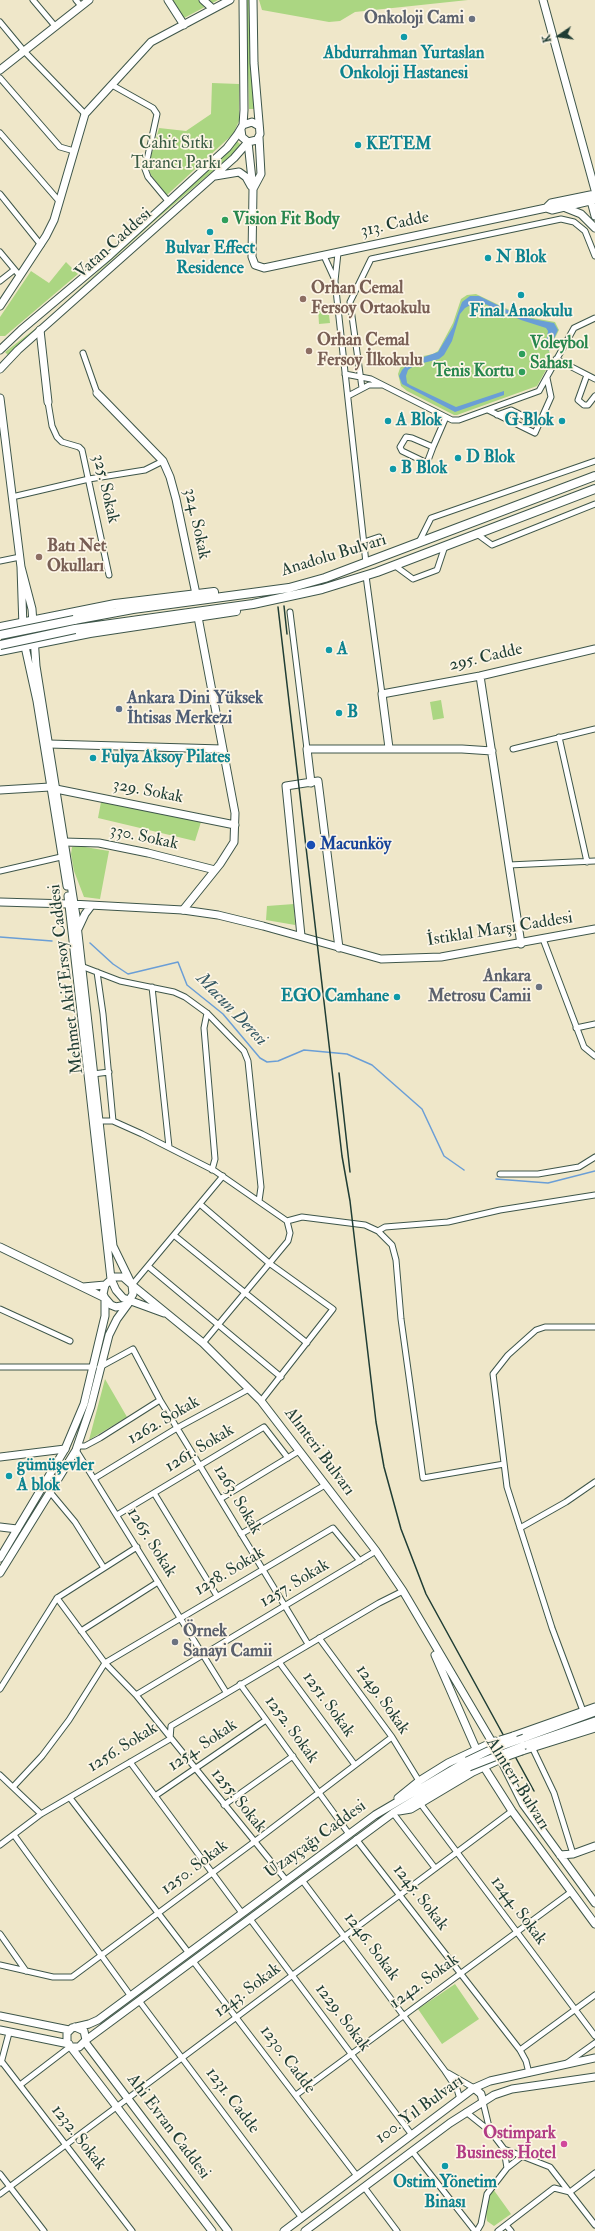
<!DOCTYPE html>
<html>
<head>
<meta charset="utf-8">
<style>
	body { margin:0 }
	#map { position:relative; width:595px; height:2231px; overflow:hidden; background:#efe7c9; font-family:"IM FELL Double Pica",serif }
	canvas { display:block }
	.north { position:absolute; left:539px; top:16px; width:40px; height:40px; -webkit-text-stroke:3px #fcf5e5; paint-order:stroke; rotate:257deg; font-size:11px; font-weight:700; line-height:16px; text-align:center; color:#1f3d34 }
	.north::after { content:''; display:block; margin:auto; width:14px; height:18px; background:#1f3d34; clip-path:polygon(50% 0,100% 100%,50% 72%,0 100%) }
</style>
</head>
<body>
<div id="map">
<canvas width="595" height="2231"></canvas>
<div class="north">K</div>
</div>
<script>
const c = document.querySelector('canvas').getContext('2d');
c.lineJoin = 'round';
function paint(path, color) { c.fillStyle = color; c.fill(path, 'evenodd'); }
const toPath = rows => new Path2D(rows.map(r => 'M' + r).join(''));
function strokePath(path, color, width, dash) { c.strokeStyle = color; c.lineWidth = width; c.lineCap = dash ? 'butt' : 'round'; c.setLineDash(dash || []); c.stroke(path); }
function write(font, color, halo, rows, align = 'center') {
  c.font = font + ' "IM FELL Double Pica",serif'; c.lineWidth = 3.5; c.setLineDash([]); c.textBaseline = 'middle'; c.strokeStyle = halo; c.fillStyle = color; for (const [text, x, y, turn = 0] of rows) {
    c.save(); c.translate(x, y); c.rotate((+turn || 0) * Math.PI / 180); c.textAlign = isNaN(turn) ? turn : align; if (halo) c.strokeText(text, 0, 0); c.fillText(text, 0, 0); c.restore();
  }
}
paint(toPath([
	[172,0,218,0,184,18],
	[246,0,250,0,251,59,256,109,249,109],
	[259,0,468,0,355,12,340,21,329,22,262,10],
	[212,83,239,84,239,121,233,134,167,195,151,175,148,167,159,128,186,131,211,114],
	[237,141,242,146,152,223,8,355,5,352,44,322,226,153],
	[66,262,78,274,5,336,0,336,0,317,31,271,49,283],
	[476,294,522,316,555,322,559,330,549,350,551,361,537,386,457,415,454,415,407,391,401,386,398,374,400,368,409,359,433,354,438,351,453,323,461,299,467,295],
	[328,307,330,323,319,324,318,308],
	[441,700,444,718,433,720,430,702],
	[101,802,201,822,195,841,98,818],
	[79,846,109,851,100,899,84,897,74,871,71,854,72,847],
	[294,904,295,925,266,920,267,906],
	[105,1379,127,1417,89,1440],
	[455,1984,479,2019,442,2044,418,2009],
	[493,2189,511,2214,494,2226,487,2221,486,2213,490,2193]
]), '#abd682');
paint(toPath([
	[470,296,479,296,522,317,554,323,558,330,548,351,546,342,548,331,546,328,521,320,485,304,474,303,465,308,460,314,452,341,444,355,439,359,415,365,408,370,406,376,407,383,410,385,456,407,504,391,504,395,455,412,402,384,399,376,402,370,410,362,438,352,453,327,462,302]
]), '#6a9ed6');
strokePath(toPath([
	[0,937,52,941],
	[90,943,113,964,128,974,178,962,187,985,223,1014,260,1058,267,1062,278,1061,304,1050,347,1054,372,1065,422,1109,444,1156,464,1170],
	[496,1179,548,1183,595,1171]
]), '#6a9ed6', 1.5);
const minor = toPath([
	[33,0,55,26],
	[76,0,81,6],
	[0,22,24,51,85,114],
	[0,78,60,147,74,151],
	[112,85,153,108,157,114,145,169,148,177,168,201],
	[0,133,59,201],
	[0,194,41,245],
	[0,252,20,276],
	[338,253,335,281,366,563],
	[324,256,335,280],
	[0,281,14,270],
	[83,353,97,393],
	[556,359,595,379],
	[345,374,371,379,452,420,459,420,539,391,574,328,595,318],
	[587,375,578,400,584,405,588,405,595,396],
	[362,388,350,302,371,259,561,219,574,222,585,231,595,256],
	[348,396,369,385,381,385],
	[48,402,52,426,57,437,62,442,79,447,82,450,109,575],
	[488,410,535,433,551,397,547,378],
	[497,415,511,410,539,424],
	[433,447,427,463,402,451,400,447,406,437,412,438,433,447,446,417],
	[12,497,89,479,145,470,163,461],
	[477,534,492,545,595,504],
	[364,542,379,537],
	[419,542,431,518,595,461],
	[0,561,20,557],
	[394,565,413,579,437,570,445,546],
	[366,576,382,694],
	[290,612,307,749],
	[559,737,587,862],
	[513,749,595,729],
	[509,865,595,861],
	[0,871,61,857],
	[543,939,584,1047,595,1056],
	[81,966,120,981,174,992,185,997,207,1013,244,1051,248,1061,261,1187,259,1201],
	[97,972,103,1014,113,1121],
	[152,987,169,1147],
	[207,1013,204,1028,215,1159,212,1170],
	[576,1028,595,1024],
	[93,1074,109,1072],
	[98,1121,113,1121,142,1134,215,1171,287,1221,290,1233,288,1241,203,1343],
	[500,1174,538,1174,579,1167,595,1157],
	[201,1205,269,1263,333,1309,261,1401],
	[287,1221,302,1217,365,1225,378,1231,392,1245,396,1260,401,1319,423,1478,504,1464],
	[378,1231,385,1227,448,1222,500,1210,595,1195],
	[175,1236,307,1343],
	[149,1267,281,1377],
	[132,1285,223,1176],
	[0,1309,70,1341],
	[0,1367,94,1367],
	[100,1367,133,1349,160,1400,308,1644],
	[78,1446,85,1446,100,1438,160,1400],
	[76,1450,226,1692],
	[95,1478,177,1428,249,1389],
	[50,1492,75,1522,104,1568],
	[154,1493,217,1596],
	[220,1499,299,1451],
	[117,1515,264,1427,288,1458],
	[520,1528,566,1502,595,1482],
	[241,1534,325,1485],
	[137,1547,57,1598,105,1663,136,1695,376,1551],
	[81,1631,158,1582],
	[319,1638,392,1737,419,1781],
	[279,1662,355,1765],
	[240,1684,349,1834],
	[0,1689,57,1598],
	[136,1695,286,1880],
	[583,1711,552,1628,507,1487,493,1374,508,1355,536,1330,545,1327,595,1327],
	[532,1747,554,1793,573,1854],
	[130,1762,242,1913],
	[0,1775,41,1814],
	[13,1787,42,1756,69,1720,105,1663,333,1528,360,1561],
	[155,1796,266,1720],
	[70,1798,188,1952],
	[420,1803,595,2036],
	[224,1805,293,1756],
	[393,1813,435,1868],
	[14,1835,130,1995],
	[356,1839,520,2050,526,2061,529,2073],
	[0,1845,41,1814,170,1739,171,1726,379,1603,403,1591],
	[302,1880,445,2071,457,2089,460,2099],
	[250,1919,412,2135],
	[0,1934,26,1971],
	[193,1961,357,2176],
	[0,1965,53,1977,72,1977,254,1842,392,1737],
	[140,2002,302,2218],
	[520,2050,595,1995],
	[2,2062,132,2231],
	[1,2063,9,2033],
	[567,2063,595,2043],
	[448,2073,474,2088],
	[20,2085,71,2046],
	[296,2095,571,1892],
	[483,2102,490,2131],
	[466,2112,491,2132,504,2149,550,2167,595,2225],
	[504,2149,507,2168],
	[412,2151,475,2231],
	[0,2174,44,2231],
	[364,2187,397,2231],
	[0,2194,512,1811],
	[506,2225,511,2231],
	[477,2231,481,2224,487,2194,507,2168,521,2157],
	[498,2231,554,2188,570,2192,595,2173]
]);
const tertiary = toPath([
	[168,0,184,25],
	[203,0,213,9],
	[0,70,89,0],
	[0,306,46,236,54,220,85,114,151,42,230,0],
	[40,330,48,402],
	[97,393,163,461,170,477,176,499,196,594],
	[480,676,521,944],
	[49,744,222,749],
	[389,748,382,694,480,676,595,649],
	[311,783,307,749,462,749,492,751],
	[56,789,235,825],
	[0,790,50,787],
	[64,842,99,843,148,853,215,870],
	[0,902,69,904],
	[183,910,220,864,234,842,235,813,198,617],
	[301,936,286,786,318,781,339,948],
	[0,1457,65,1449],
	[0,1527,17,1529]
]);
const secondary = toPath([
	[543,0,595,190],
	[243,125,252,122,259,126],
	[241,130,242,137,248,142,257,140,260,134,254,63,253,0],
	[248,142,253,189,252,257,255,265,264,268,546,208,551,203,595,194],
	[215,176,239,172,246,177,251,186],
	[253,189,261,174,259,137],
	[590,197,595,216],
	[546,208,552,210,595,200],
	[566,208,581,214,595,228],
	[0,350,21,330,110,255,227,148,237,135,243,125,244,110,243,0],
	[0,369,18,350,234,158,248,142],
	[0,398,21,567,23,628],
	[21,567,32,609,36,666,76,916,113,1246,132,1285,203,1343,261,1401,376,1551,403,1591,492,1742,523,1804,595,1903],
	[24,642,37,701,67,886],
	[68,896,111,1279,116,1290,123,1298,164,1313],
	[71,904,183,910,218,915,263,926,381,959,441,957,595,929],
	[78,929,85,914,91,906],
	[0,1247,105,1298,111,1305,116,1307,126,1305,133,1294,132,1285,123,1277,114,1277,105,1285,103,1294,105,1298,105,1316,84,1404,65,1449,0,1558],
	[83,1287,105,1285],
	[0,1573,76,1450,91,1406,109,1335,117,1319,128,1304],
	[435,1655,484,1767,512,1811,595,1924],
	[513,1736,595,1707],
	[524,1738,595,1712],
	[525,1745,595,1721],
	[522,1751,595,1728],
	[398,1798,419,1781,448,1763,495,1741],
	[399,1811,411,1809,473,1772,503,1758],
	[560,1855,573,1854,595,1846],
	[0,2016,69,2030],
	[0,2030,69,2044],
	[86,2040,393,1813,469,1767],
	[85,2042,228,2231],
	[72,2047,79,2047,86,2040,84,2031,75,2027],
	[474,2088,481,2094,483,2102],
	[212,2231,67,2042,67,2033,72,2028,89,2024,98,2020,375,1815,467,1761],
	[284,2231,474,2088,490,2081,595,2058],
	[305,2231,450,2123,494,2095,512,2089,595,2077]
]);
const primary = toPath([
	[74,620,133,609,289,588,325,578,595,476],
	[0,627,115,604,214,592],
	[75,629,253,604,322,589,377,572,595,489],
	[0,651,90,633,236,611]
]);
strokePath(minor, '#3e564a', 7);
strokePath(tertiary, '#3e564a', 9);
strokePath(secondary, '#3e564a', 9);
strokePath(primary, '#3e564a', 10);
strokePath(minor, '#fff', 5);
strokePath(tertiary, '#fff', 7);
strokePath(secondary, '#fff', 7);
strokePath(primary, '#fff', 8);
strokePath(toPath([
	[284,606,287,634],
	[278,607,342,1156,350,1201,376,1422,384,1467,401,1529,426,1594,534,1791],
	[339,1073,350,1172]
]), '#1f3d34', 1.5);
const secondaryBridge = toPath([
	[500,1740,513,1736],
	[508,1756,522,1751],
	[467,1761,488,1751,524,1738],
	[469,1767,525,1745]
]);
const primaryBridge = toPath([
	[0,635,74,620],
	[0,645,75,629]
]);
strokePath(secondaryBridge, '#3e564a', 9, []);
strokePath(primaryBridge, '#3e564a', 10, []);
strokePath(secondaryBridge, '#fff', 7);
strokePath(primaryBridge, '#fff', 8);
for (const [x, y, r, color] of [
	[472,19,4,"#6b7280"],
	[404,37,4,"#0f9aa8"],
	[358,145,4,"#0f9aa8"],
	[225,220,4,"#2e9e5b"],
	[210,232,4,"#0f9aa8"],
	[488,258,4,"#0f9aa8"],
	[521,295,4,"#0f9aa8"],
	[303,299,4,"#8d6e63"],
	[309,351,4,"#8d6e63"],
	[522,354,4,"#2e9e5b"],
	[522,372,4,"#2e9e5b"],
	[388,421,4,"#0f9aa8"],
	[562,421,4,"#0f9aa8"],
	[458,458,4,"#0f9aa8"],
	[393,469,4,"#0f9aa8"],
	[39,557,4,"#8d6e63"],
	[329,650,4,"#0f9aa8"],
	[119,709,4,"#5c6f8a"],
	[339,713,4,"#0f9aa8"],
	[93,758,4,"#0f9aa8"],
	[311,845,5,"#1a4fb4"],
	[539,987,4,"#6b7280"],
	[397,997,4,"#0f9aa8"],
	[9,1476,4,"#0f9aa8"],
	[175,1642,4,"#6b7280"],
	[564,2144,4,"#d1479c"],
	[445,2166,4,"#0f9aa8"]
]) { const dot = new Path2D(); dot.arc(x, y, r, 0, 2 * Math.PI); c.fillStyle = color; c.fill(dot); strokePath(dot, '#fcf5e5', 1.5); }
write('bold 17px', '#5b616d', '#fcf5e5', [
	["Onkoloji Cami",464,19],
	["Ankara",531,977],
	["Metrosu Camii",531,997],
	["Örnek",183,1632,"left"],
	["Sanayi Camii",183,1652,"left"]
], 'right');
write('bold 17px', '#0d838f', '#fcf5e5', [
	["Abdurrahman Yurtaslan",404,54,"center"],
	["Onkoloji Hastanesi",404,74,"center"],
	["KETEM",366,145],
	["Bulvar Effect",210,249,"center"],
	["Residence",210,269,"center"],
	["N Blok",496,258],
	["Final Anaokulu",521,312,"center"],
	["A Blok",396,421],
	["G Blok",554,421,"right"],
	["D Blok",466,458],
	["B Blok",401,469],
	["A",337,650],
	["B",347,713],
	["Fulya Aksoy Pilates",101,758],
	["EGO Camhane",389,997,"right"],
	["gümüşevler",17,1466],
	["A blok",17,1486],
	["Ostim Yönetim",445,2183,"center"],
	["Binası",445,2203,"center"]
], 'left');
write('17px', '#3b5c44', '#fcf5e5', [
	["Cahit Sıtkı",176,144],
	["Tarancı Parkı",176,164]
]);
write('bold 17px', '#27864d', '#fcf5e5', [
	["Vision Fit Body",233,220],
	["Voleybol",530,344],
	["Sahası",530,364],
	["Tenis Kortu",514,372,"right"]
], 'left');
write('17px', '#1f3d34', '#fcf5e5', [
	["313. Cadde",395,225,-12],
	["Vatan Caddesi",114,244,-42],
	["325. Sokak",105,489,77],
	["324. Sokak",196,524,78],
	["Anadolu Bulvarı",334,556,-17],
	["295. Cadde",486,658,-13],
	["329. Sokak",148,792,11],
	["330. Sokak",144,838,12],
	["İstiklal Marşı Caddesi",500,930,-9],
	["Mehmet Akif Ersoy Caddesi",67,979,-97],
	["1262. Sokak",164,1421,-30],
	["1261. Sokak",200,1449,-31],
	["Alınteri Bulvarı",319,1452,53],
	["1263. Sokak",237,1500,59],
	["1265. Sokak",151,1543,58],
	["1258. Sokak",230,1572,-31],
	["1257. Sokak",295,1584,-31],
	["1249. Sokak",382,1700,55],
	["1251. Sokak",328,1705,54],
	["1252. Sokak",291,1730,54],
	["1254. Sokak",203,1746,-34],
	["1256. Sokak",123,1748,-32],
	["Alınteri Bulvarı",517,1784,58],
	["1255. Sokak",238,1801,51],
	["Uzayçağı Caddesi",316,1840,-36],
	["1250. Sokak",195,1868,-37],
	["1245. Sokak",420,1898,52],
	["1244. Sokak",518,1911,53],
	["1246. Sokak",371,1947,53],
	["1242. Sokak",425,1982,-36],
	["1243. Sokak",248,1991,-37],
	["1229. Sokak",342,2018,53],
	["1230. Cadde",287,2060,53],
	["1231. Cadde",232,2101,53],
	["100. Yıl Bulvarı",420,2110,-36],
	["Ahi Evran Caddesi",168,2127,53],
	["1232. Sokak",78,2138,52]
]);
write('bold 17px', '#785e54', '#fcf5e5', [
	["Orhan Cemal",311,289],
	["Fersoy Ortaokulu",311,309],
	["Orhan Cemal",317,341],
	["Fersoy İlkokulu",317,361],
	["Batı Net",47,547],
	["Okulları",47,567]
], 'left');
write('bold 17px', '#4e5e75', '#fcf5e5', [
	["Ankara Dini Yüksek",127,699],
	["İhtisas Merkezi",127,719]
], 'left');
write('bold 17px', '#164399', '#fcf5e5', [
	["Macunköy",320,845]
], 'left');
write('bold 17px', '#b23c85', '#fcf5e5', [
	["Ostimpark",556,2134],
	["Business Hotel",556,2154]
], 'right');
write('italic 18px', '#365a65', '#fcf5e5', [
	["Macun Deresi",231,1010,46]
]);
</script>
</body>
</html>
